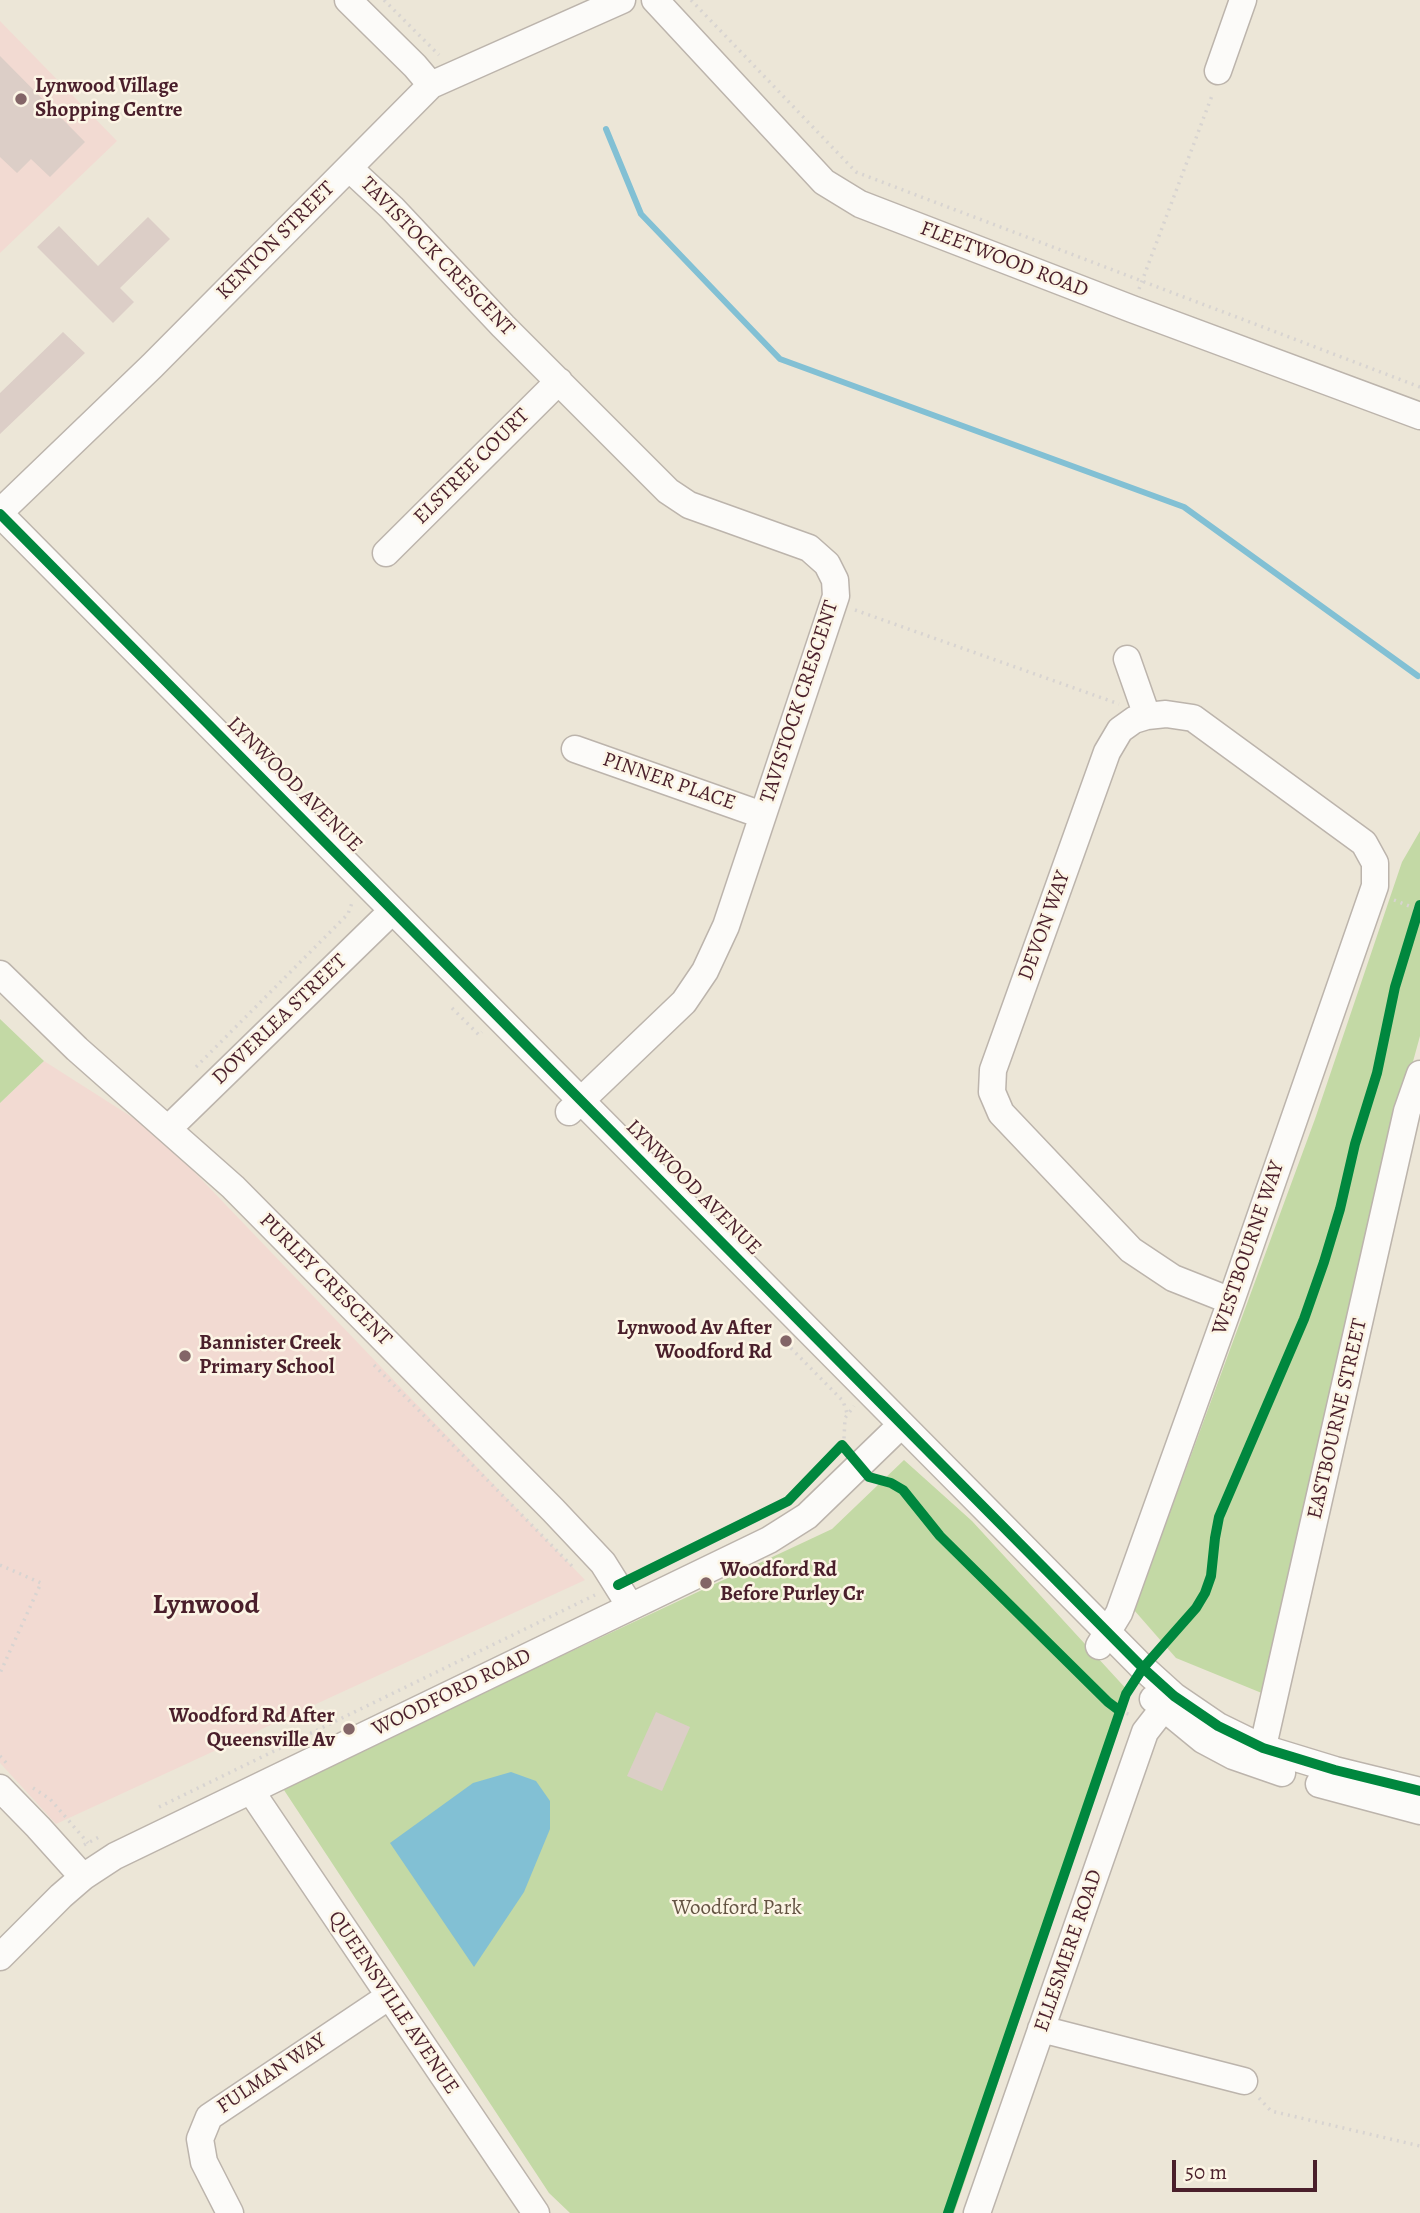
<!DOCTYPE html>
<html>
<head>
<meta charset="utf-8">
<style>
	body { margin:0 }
	#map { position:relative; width:1420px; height:2213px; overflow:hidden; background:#ece6d7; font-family:Alegreya,serif }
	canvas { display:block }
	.scale { position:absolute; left:1172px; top:2160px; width:145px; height:32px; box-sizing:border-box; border:4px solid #4a1f2b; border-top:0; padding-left:9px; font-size:21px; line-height:24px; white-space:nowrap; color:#4a1f2b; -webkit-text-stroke:5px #fcf5e5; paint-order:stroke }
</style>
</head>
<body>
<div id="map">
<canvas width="1420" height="2213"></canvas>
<div class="scale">50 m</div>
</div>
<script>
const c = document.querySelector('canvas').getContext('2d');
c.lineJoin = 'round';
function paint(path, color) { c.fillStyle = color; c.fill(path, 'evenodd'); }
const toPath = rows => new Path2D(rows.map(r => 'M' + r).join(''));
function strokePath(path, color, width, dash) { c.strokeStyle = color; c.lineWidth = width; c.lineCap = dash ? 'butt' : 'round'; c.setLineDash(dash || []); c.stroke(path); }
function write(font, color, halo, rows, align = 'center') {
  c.font = font + ' Alegreya,serif'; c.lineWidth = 5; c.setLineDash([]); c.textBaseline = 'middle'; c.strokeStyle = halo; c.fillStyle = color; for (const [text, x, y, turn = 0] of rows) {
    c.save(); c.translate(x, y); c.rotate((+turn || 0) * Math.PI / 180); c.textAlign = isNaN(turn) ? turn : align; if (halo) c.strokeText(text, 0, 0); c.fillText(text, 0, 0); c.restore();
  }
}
paint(toPath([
	[0,21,117,141,0,253],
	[44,1061,157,1133,585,1580,56,1824,0,1763,0,1103]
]), '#f2dad2');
paint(toPath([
	[1420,831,1420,1036,1380,1182,1269,1696,1176,1658,1134,1610,1315,1119,1402,862],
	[0,1019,44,1061,0,1103],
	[904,1460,972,1521,1130,1693,954,2213,570,2213,549,2193,282,1787,832,1529]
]), '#c3d9a5');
paint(toPath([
	[511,1772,536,1781,550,1801,550,1829,524,1892,474,1967,390,1843,473,1783]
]), '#82c0d4');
strokePath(toPath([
	[606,129,641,214,780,359,1184,507,1418,676]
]), '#82c0d4', 6);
paint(toPath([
	[0,56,85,142,50,177,31,159,17,173,0,157],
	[148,217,170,239,120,288,134,302,113,323,37,247,59,226,98,266],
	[63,332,85,353,0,434,0,393],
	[656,1712,690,1727,662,1791,627,1776]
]), '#dccec7');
const minor = toPath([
	[348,0,415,66,431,85],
	[655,0,824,182,860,204,1132,309,1420,416],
	[1218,71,1243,0],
	[349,168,392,208,503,326,668,491,689,505,809,548,827,564,835,580,836,596,726,926,705,971,684,1002,569,1112],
	[0,512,152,366,431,85,622,0],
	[0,514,1143,1668,1174,1696,1218,1726,1263,1748,1335,1770,1420,1791],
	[386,553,559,381],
	[1127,659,1147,716],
	[575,749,762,815],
	[0,974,77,1049,233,1187,553,1510,603,1563,630,1606],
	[169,1128,392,911],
	[1099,1646,1119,1613,1231,1301,1375,886,1375,863,1364,843,1193,718,1166,714,1147,716,1134,720,1120,730,1107,752,993,1070,992,1092,1001,1113,1131,1250,1173,1278,1231,1301],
	[1153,1699,1203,1740,1233,1756,1282,1773],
	[1259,1764,1407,1111,1420,1074],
	[1319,1784,1420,1811],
	[0,1788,38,1827,83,1877],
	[251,1791,536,2213],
	[0,1957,61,1896,83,1877,115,1856,769,1540,807,1516,901,1425],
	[1041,2029,1244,2081],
	[230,2213,204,2162,200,2139,209,2117,388,1997],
	[977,2213,1145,1732,1173,1696]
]);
strokePath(minor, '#bcb4ac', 29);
strokePath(toPath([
	[384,0,439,55],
	[691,0,856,172,1420,387],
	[1139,289,1213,93],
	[855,610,1119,704],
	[1394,900,1419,910],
	[452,1008,479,1035,482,1032],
	[196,1067,348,914,353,900],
	[786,1343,843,1401,847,1413],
	[374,1365,573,1567],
	[842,1445,844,1439,845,1418,854,1406],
	[0,1565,41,1583,0,1673],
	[1120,1711,1131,1715],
	[0,1756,9,1766],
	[33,1788,50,1799,88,1843],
	[159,1807,595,1595],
	[84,1845,99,1837],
	[1259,2098,1271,2111,1420,2146]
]), '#d8d4d1', 3.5, [2, 5]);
strokePath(minor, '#fcfbf9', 26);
strokePath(toPath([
	[0,514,1143,1668,1174,1696,1218,1726,1263,1748,1335,1770,1420,1791],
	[618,1585,788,1501,842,1445,869,1477,891,1483,903,1490,940,1536,1108,1702,1120,1711],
	[948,2213,1126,1694,1143,1668,1196,1608,1205,1593,1211,1576,1215,1538,1219,1517,1304,1319,1324,1262,1340,1209,1355,1144,1377,1073,1395,987,1420,905]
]), '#00873e', 10);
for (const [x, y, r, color] of [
	[21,99,7,"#836567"],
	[786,1341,7,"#836567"],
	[185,1356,7,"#836567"],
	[706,1583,7,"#836567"],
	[349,1729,7,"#836567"]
]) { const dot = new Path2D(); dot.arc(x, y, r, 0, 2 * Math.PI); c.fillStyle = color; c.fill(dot); strokePath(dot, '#fcf5e5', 2.5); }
write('bold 21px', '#4a1f2b', '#fcf5e5', [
	["Lynwood Village",35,87],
	["Shopping Centre",35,111],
	["Lynwood Av After",772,1329,"right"],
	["Woodford Rd",772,1353,"right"],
	["Bannister Creek",199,1344],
	["Primary School",199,1368],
	["Woodford Rd",720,1571],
	["Before Purley Cr",720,1595],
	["Woodford Rd After",335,1717,"right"],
	["Queensville Av",335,1741,"right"]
], 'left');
write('21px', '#4a1f2b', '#fcf5e5', [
	["KENTON STREET",276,241,-45],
	["TAVISTOCK CRESCENT",437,257,46],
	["FLEETWOOD ROAD",1004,260,21],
	["ELSTREE COURT",472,467,-45],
	["TAVISTOCK CRESCENT",800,702,-72],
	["PINNER PLACE",669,782,19],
	["LYNWOOD AVENUE",294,785,45],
	["DEVON WAY",1045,926,-70],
	["DOVERLEA STREET",280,1020,-44],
	["LYNWOOD AVENUE",693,1188,45],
	["WESTBOURNE WAY",1249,1248,-71],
	["PURLEY CRESCENT",325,1280,45],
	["EASTBOURNE STREET",1338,1419,-77],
	["WOODFORD ROAD",452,1693,-26],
	["ELLESMERE ROAD",1069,1951,-71],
	["QUEENSVILLE AVENUE",393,2003,56],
	["FULMAN WAY",272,2074,-34]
]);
write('21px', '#645443', '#fcf5e5', [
	["Woodford Park",737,1909]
]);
write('bold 28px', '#4a1f2b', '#fcf5e5', [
	["Lynwood",206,1606]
]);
</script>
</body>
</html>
